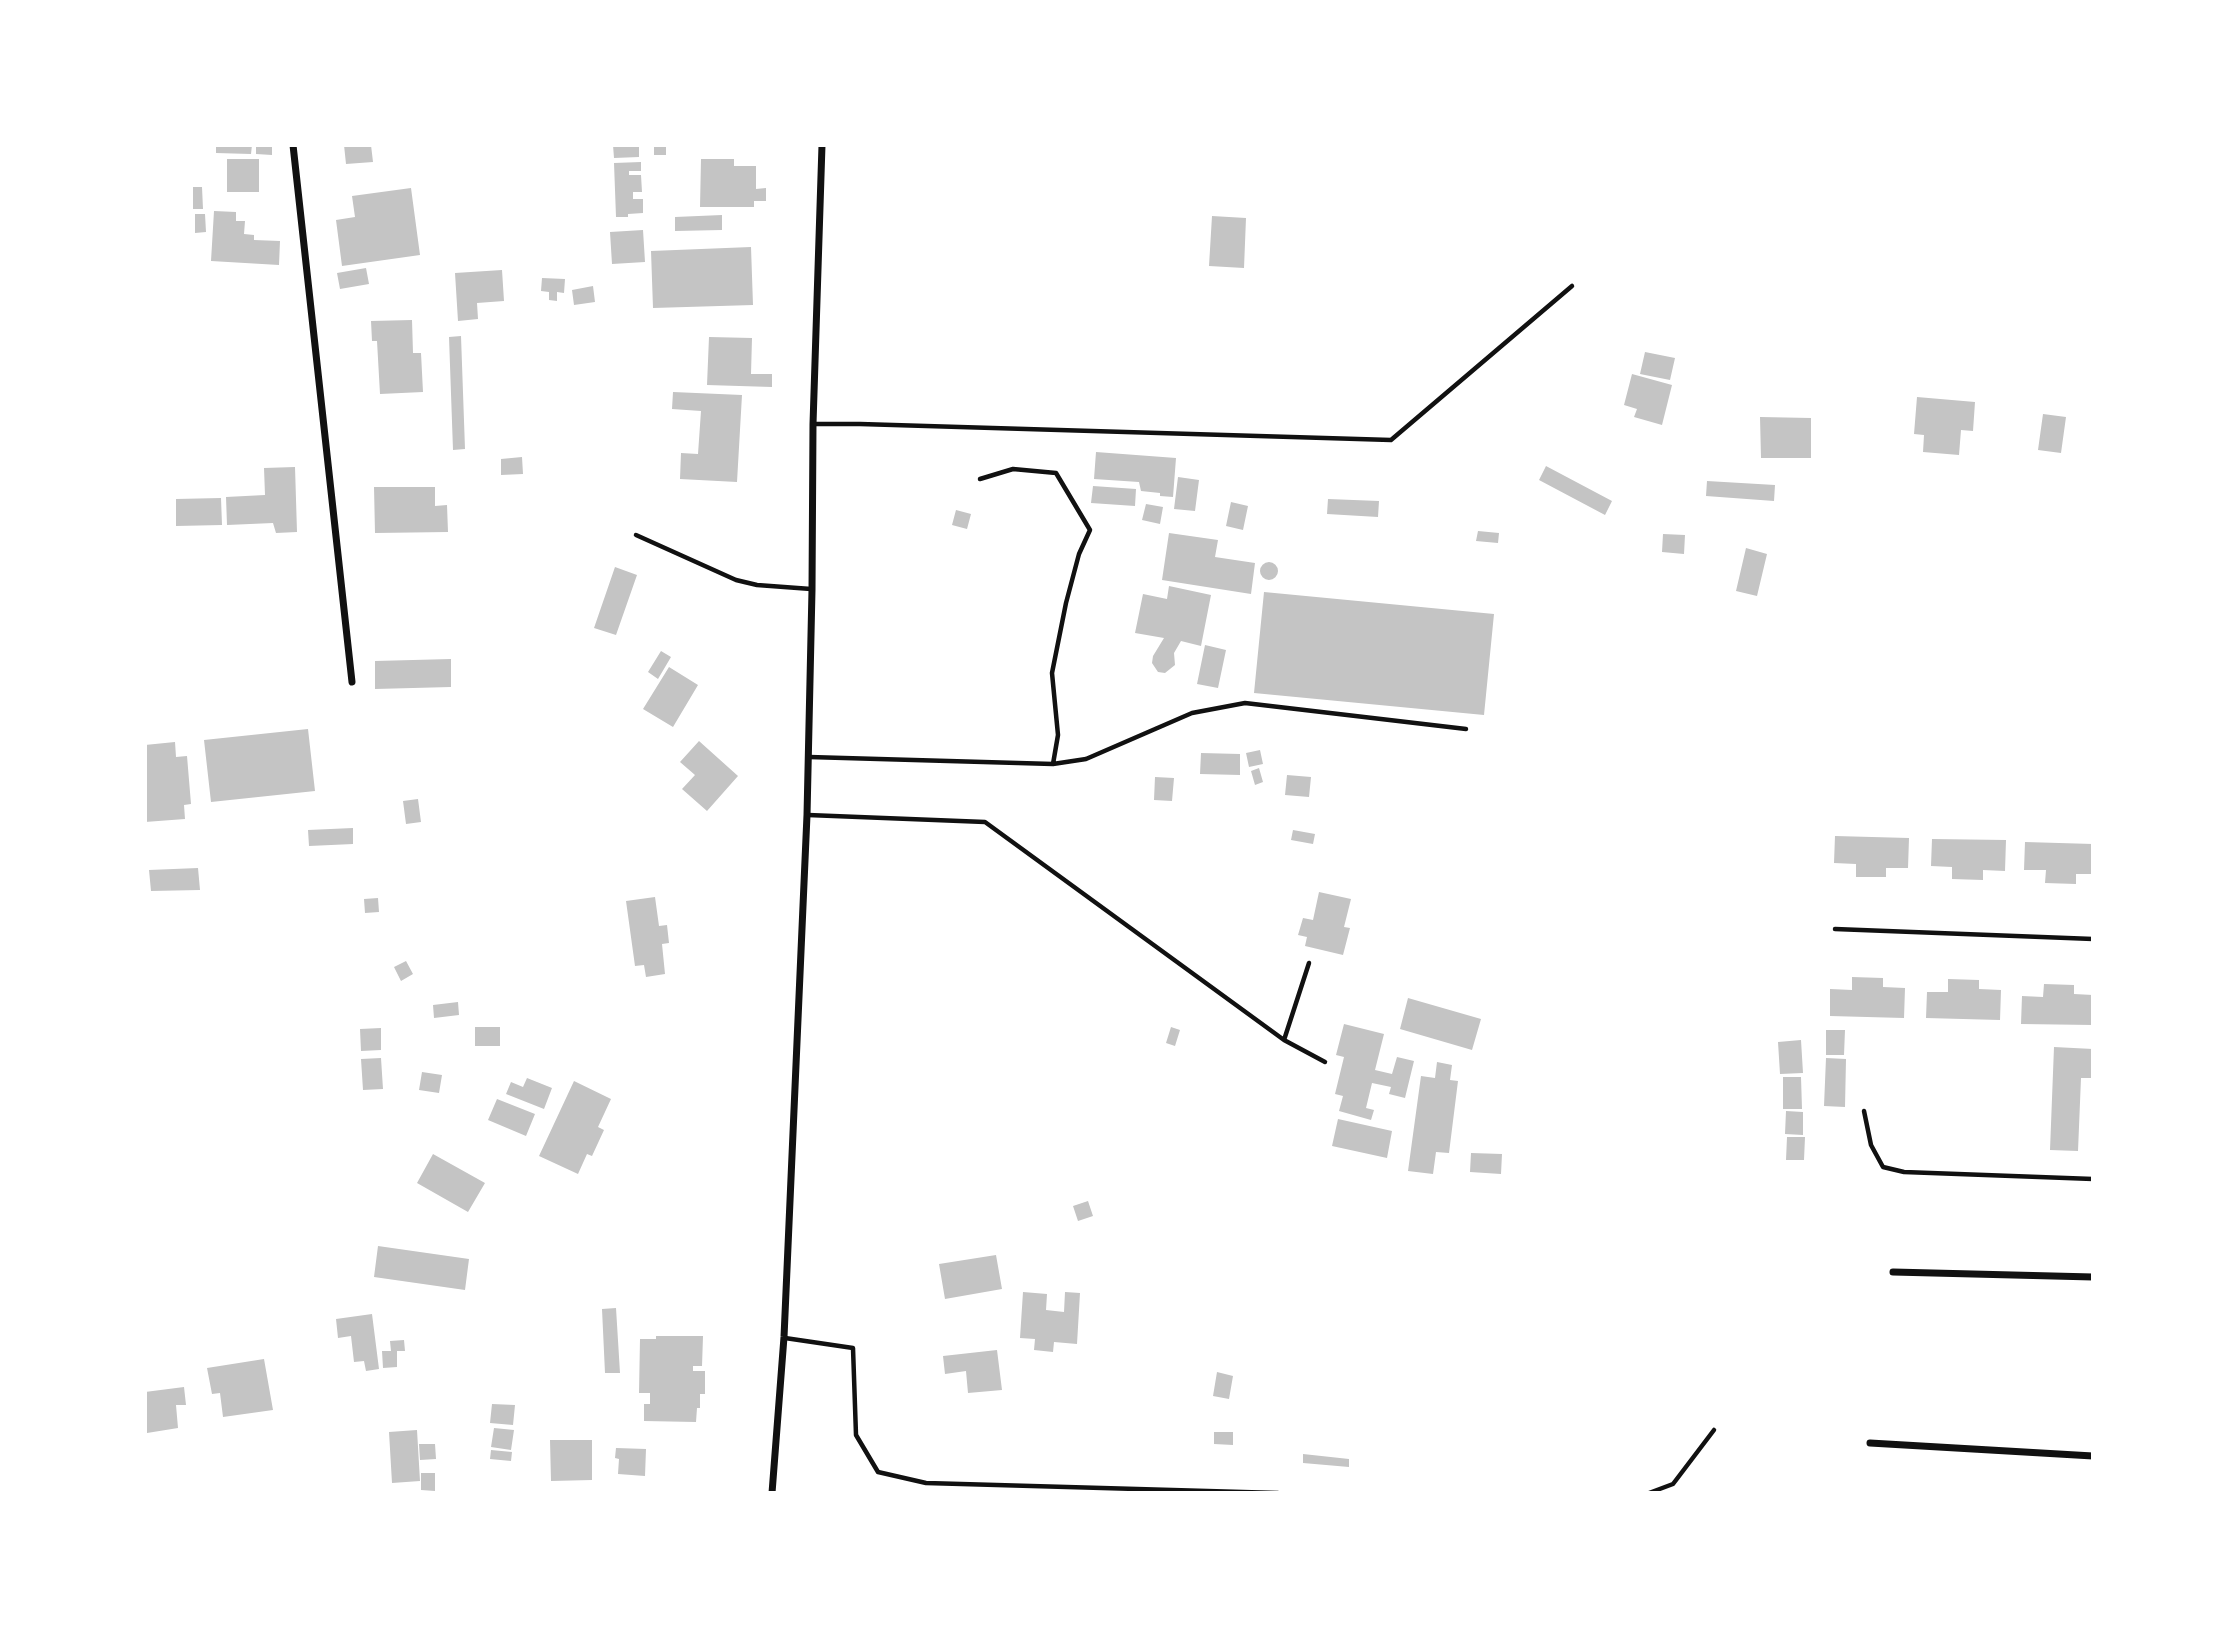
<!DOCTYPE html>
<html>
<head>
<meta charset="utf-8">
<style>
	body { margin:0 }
	#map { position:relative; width:2238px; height:1638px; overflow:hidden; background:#fff; font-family:Manrope,sans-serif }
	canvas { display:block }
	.frame { position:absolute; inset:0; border:147px solid #fff; pointer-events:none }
</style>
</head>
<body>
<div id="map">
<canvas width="2238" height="1638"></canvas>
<div class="frame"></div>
</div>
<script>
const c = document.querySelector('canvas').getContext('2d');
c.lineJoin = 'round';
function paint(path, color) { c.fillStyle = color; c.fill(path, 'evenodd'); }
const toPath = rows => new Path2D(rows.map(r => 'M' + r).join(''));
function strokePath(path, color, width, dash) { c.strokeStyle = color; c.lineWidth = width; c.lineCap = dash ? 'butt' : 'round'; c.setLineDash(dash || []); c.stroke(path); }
paint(toPath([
	[216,145,252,145,251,154,216,153],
	[256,145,272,145,272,155,256,154],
	[344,145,371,145,373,162,346,164],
	[613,145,639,145,639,157,614,158],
	[654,145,666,145,666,155,654,155],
	[227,159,259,159,259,192,227,192],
	[701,159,734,159,734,166,756,166,756,189,766,188,766,201,754,201,754,207,700,207],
	[641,162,641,171,629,171,629,175,641,175,642,192,633,192,633,199,643,199,643,213,628,214,628,217,616,217,614,163],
	[193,187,202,187,203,209,193,209],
	[411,188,420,255,342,266,336,220,355,217,352,196],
	[214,211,236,212,236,221,245,221,244,234,254,235,254,240,280,241,279,265,211,261],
	[195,214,205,214,206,232,195,233],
	[722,215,722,230,675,231,675,217],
	[1212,216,1246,218,1244,268,1209,266],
	[643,230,645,262,612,264,610,232],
	[751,247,753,305,653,308,651,251],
	[366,268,369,284,340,289,337,273],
	[502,270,504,301,477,303,478,319,458,321,455,273],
	[542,278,565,279,564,293,557,292,557,301,549,300,549,292,541,291],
	[593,286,595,302,574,305,572,290],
	[412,320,413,353,421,353,423,392,380,394,377,341,372,341,371,321],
	[461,336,465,449,453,450,449,337],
	[709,337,752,338,751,374,772,374,772,387,707,385],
	[1645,352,1675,358,1670,380,1640,374],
	[1632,374,1672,385,1662,425,1634,417,1637,409,1624,405],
	[673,392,742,395,737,482,680,479,681,453,698,454,701,411,672,409],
	[1917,397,1975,402,1973,431,1961,430,1959,455,1923,452,1924,435,1914,434],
	[2043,414,2066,417,2061,453,2038,450],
	[1760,417,1811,418,1811,458,1761,458],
	[1096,452,1176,458,1173,497,1160,496,1160,493,1141,491,1139,482,1094,479],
	[522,457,523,474,501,475,501,459],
	[1546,466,1612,501,1605,515,1539,480],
	[295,467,297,532,276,533,273,523,227,525,226,497,265,495,264,468],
	[1178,477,1199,480,1195,511,1174,509],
	[1707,481,1775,485,1774,501,1706,496],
	[1093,486,1136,489,1135,506,1091,503],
	[374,487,435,487,435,506,447,505,448,532,375,533],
	[221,498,222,525,176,526,176,499],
	[1328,499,1379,501,1378,517,1327,514],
	[1231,502,1248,506,1243,530,1226,526],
	[1146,504,1163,507,1160,524,1142,520],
	[956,510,971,514,967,529,952,525],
	[1478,531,1499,533,1498,543,1476,541],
	[1169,533,1218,540,1215,557,1255,563,1251,594,1162,580],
	[1663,534,1685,535,1684,554,1662,552],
	[1746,548,1767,554,1757,596,1736,591],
	'1260 571a9 9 0 1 1 18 0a9 9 0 1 1-18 0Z',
	[615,567,637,575,616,635,594,628],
	[1169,586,1211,595,1201,646,1181,641,1174,653,1175,665,1165,673,1158,672,1152,663,1153,656,1164,638,1135,633,1143,594,1167,599],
	[1264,592,1494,614,1484,715,1254,693],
	[1205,645,1226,650,1218,688,1197,684],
	[661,651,671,657,658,679,648,672],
	[451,659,451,687,375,689,375,661],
	[669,667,698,685,673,727,643,709],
	[308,729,315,791,211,802,204,740],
	[699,741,738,776,707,811,682,789,695,775,680,762],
	[175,742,176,757,187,756,191,804,184,805,185,819,145,822,145,745],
	[1260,750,1263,764,1249,767,1246,753],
	[1201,753,1240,754,1240,775,1200,774],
	[1259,768,1263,782,1255,785,1251,771],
	[1287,775,1311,777,1309,797,1285,795],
	[1155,777,1174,778,1172,801,1154,800],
	[418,799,421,822,406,824,403,801],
	[353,828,353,844,309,846,308,830],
	[1293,830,1315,834,1313,844,1291,840],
	[1835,836,1909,838,1908,868,1886,868,1886,877,1856,877,1856,864,1834,863],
	[1932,839,2006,840,2005,871,1983,870,1983,880,1952,879,1952,867,1931,866],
	[2025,842,2093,844,2093,874,2076,874,2076,884,2045,883,2046,870,2024,870],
	[198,868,200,890,151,891,149,870],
	[1319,892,1351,899,1344,927,1350,928,1343,955,1305,946,1307,937,1298,935,1303,918,1313,920],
	[655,897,659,926,667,925,669,943,662,944,665,974,646,977,644,965,635,966,626,901],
	[378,898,379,912,365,913,364,899],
	[406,961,413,974,401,981,394,967],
	[1852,977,1883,978,1883,987,1905,988,1904,1018,1830,1016,1830,989,1852,990],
	[1948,979,1979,980,1979,989,2001,990,2000,1020,1926,1018,1927,992,1948,992],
	[2044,984,2074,985,2074,994,2093,995,2093,1025,2021,1024,2022,996,2043,997],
	[1408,998,1481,1019,1472,1050,1400,1029],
	[458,1002,459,1015,434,1018,433,1005],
	[1344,1024,1384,1034,1375,1070,1392,1074,1397,1057,1414,1061,1405,1098,1389,1094,1391,1087,1372,1083,1366,1108,1374,1110,1371,1120,1339,1111,1343,1096,1335,1094,1344,1057,1336,1055],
	[475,1027,500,1027,500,1046,475,1046],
	[1171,1027,1180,1030,1175,1046,1166,1043],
	[381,1028,381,1050,361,1051,360,1029],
	[1826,1030,1845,1030,1844,1055,1826,1055],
	[1801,1040,1803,1073,1780,1074,1778,1042],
	[2054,1047,2093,1049,2093,1078,2081,1078,2078,1151,2050,1150],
	[381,1058,383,1089,363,1090,361,1059],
	[1826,1058,1846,1059,1845,1107,1824,1106],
	[1437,1062,1452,1065,1450,1080,1458,1081,1449,1153,1436,1152,1433,1174,1408,1171,1421,1076,1435,1078],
	[422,1072,442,1075,439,1093,419,1090],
	[1783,1077,1801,1077,1802,1109,1783,1109],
	[527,1078,552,1088,544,1109,506,1094,511,1082,523,1087],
	[574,1081,611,1099,598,1127,604,1130,592,1156,587,1154,578,1174,539,1156],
	[497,1099,535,1114,526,1136,488,1120],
	[1786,1111,1803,1112,1803,1135,1785,1134],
	[1338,1119,1392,1131,1387,1158,1332,1146],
	[1787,1137,1805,1137,1804,1160,1786,1160],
	[1471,1153,1502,1154,1501,1174,1470,1172],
	[433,1154,485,1183,468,1212,417,1183],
	[1088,1201,1093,1216,1078,1221,1073,1206],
	[378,1246,469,1259,465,1290,374,1277],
	[996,1255,1002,1289,945,1299,939,1264],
	[1023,1292,1047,1294,1046,1310,1064,1312,1065,1292,1080,1293,1077,1344,1054,1342,1053,1352,1034,1350,1035,1339,1020,1338],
	[616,1308,620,1373,605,1373,602,1309],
	[372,1314,379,1369,366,1371,364,1361,354,1362,351,1336,338,1338,336,1319],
	[656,1336,703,1336,702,1366,693,1366,693,1371,705,1371,705,1394,700,1394,700,1408,697,1408,696,1422,644,1421,644,1404,650,1404,650,1393,639,1393,640,1339,656,1339],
	[404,1340,405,1351,397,1351,397,1367,383,1368,382,1351,391,1351,390,1341],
	[997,1350,1002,1390,968,1393,966,1371,945,1374,943,1356],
	[264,1359,273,1410,223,1417,220,1393,212,1394,207,1368],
	[1217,1372,1233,1376,1229,1399,1213,1396],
	[184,1387,186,1405,176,1405,178,1428,147,1433,145,1392],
	[492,1404,515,1405,513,1425,490,1423],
	[494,1428,514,1430,511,1450,491,1447],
	[417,1430,420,1481,392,1483,389,1432],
	[1214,1432,1233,1432,1233,1445,1214,1444],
	[550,1440,592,1440,592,1480,551,1481],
	[419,1444,435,1444,436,1459,420,1460],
	[616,1448,646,1449,645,1476,618,1474,619,1459,615,1458],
	[491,1450,512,1452,511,1461,490,1459],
	[1303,1454,1349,1459,1349,1467,1303,1463],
	[421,1473,435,1473,435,1491,421,1490]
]), '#c4c4c4');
strokePath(toPath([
	[814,424,860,424,1391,440,1572,286],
	[636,535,736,580,757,585,811,589],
	[809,757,1053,764,1058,735,1052,673,1066,603,1079,554,1090,530,1056,473,1013,469,980,479],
	[1053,764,1086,759,1192,713,1245,703,1466,729],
	[808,815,985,822,1284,1040,1325,1062],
	[1835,929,2093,939],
	[1284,1040,1309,963],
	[1864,1111,1871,1145,1883,1167,1904,1172,2093,1179],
	[785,1338,853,1348,856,1435,878,1472,926,1483,1278,1493],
	[1649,1493,1673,1484,1714,1430]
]), '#111', 4.5);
strokePath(toPath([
	[293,145,352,682],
	[1893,1272,2093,1277],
	[1870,1443,2093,1456],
	[772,1493,784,1337,807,815,812,590,813,424,822,145]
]), '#111', 7);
</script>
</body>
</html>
